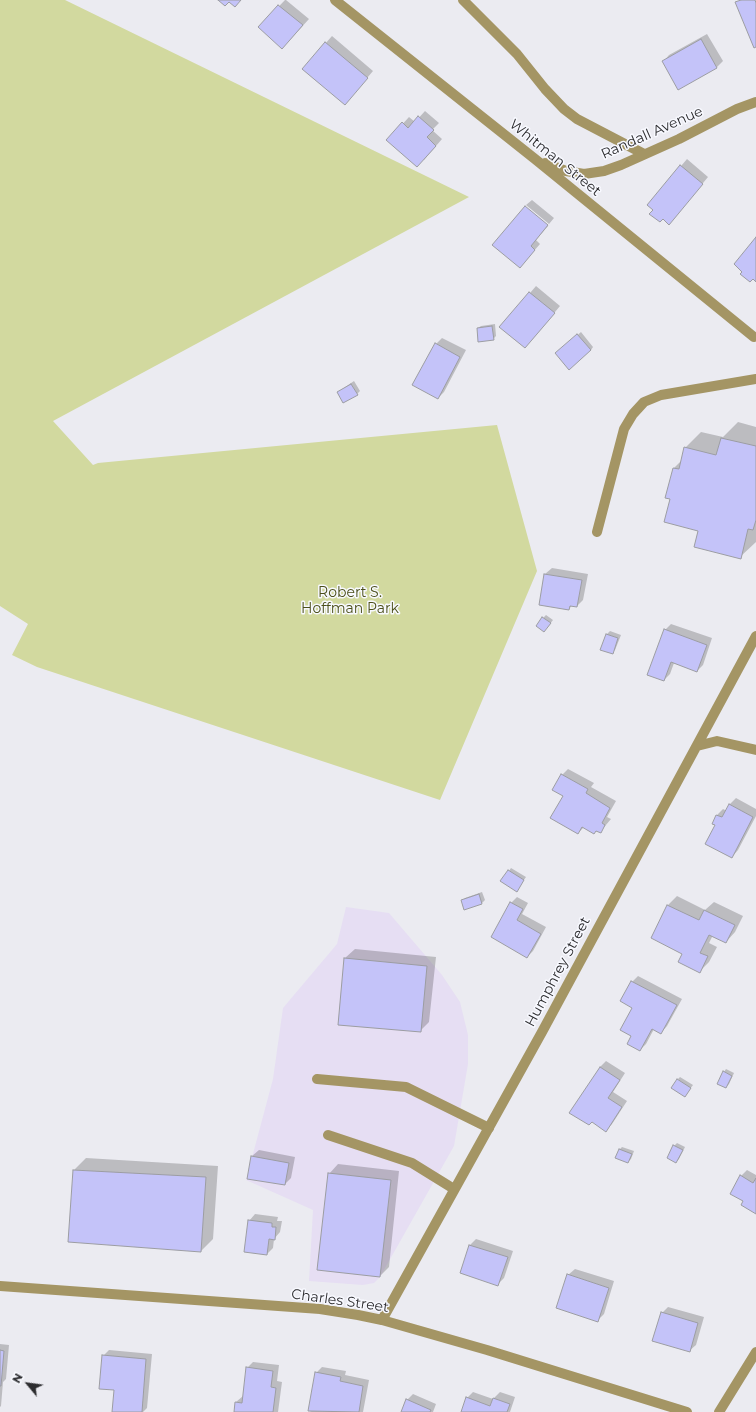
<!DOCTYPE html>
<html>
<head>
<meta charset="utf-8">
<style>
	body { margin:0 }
	#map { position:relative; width:756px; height:1412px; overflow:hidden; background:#ebebf1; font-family:Montserrat,sans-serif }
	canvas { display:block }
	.north { position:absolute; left:8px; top:1364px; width:40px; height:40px; -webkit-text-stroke:3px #f8f9ff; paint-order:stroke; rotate:299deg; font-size:11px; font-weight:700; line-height:16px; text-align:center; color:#2c2c2f }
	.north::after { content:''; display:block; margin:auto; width:14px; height:18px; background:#2c2c2f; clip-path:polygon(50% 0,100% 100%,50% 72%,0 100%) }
</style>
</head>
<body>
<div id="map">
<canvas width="756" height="1412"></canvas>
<div class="north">N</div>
</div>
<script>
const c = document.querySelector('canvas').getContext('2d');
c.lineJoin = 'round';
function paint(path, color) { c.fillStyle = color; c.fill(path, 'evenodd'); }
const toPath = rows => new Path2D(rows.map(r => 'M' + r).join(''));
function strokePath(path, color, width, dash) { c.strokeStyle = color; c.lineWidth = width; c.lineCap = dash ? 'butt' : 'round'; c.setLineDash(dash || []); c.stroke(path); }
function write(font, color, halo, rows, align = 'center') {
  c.font = font + ' Montserrat,sans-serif'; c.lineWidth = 3; c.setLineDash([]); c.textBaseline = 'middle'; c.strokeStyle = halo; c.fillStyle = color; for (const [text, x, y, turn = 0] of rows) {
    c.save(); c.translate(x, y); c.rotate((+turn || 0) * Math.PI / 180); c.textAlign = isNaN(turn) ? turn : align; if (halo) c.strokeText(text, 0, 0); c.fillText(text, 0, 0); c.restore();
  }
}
paint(toPath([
	[346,907,389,913,442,975,460,1002,468,1035,468,1064,454,1146,380,1277,374,1283,363,1285,309,1281,313,1210,246,1180,273,1079,283,1008,337,944]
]), '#e6def3');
paint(toPath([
	[0,0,65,0,469,197,53,421,93,465,98,463,497,425,537,571,440,800,37,667,12,655,28,624,0,606]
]), '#d2d99f');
paint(toPath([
	[285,0,286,0,309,19,288,42,259,27],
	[707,34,723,61,717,67,663,62,669,55],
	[332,36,373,71,345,104,303,69],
	[425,111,439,123,432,130,442,139,424,160,388,140,409,117,415,122],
	[687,159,708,177,675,217,654,210,648,205],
	[532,200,554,218,549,224,526,205],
	[525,207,548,226,536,240,540,244,520,267],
	[536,286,560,306,531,341,501,327],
	[495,324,496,336,493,339,478,328,481,326],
	[581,332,593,347,591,350,559,351],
	[442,338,466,350,444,392,438,398,436,344],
	[354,381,360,391,357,394,338,392],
	[738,422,756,427,756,542,740,557,699,530,671,498,674,468,682,460,685,448,701,432,723,437],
	[552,568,588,574,583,600,577,606,572,605,569,609,545,574],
	[546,615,553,620,547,628,543,618],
	[671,624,712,638,703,665,697,671,674,663,670,674,664,680,665,630],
	[610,631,621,635,615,650,612,653,602,649,607,634],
	[568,769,594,783,591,787,616,801,607,817,611,819,600,832,597,830,594,833,584,827,578,833,565,796,562,775],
	[736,798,756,809,756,816,738,850,732,857,717,825,713,823,717,815,723,809,727,811,730,804],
	[511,868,526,877,519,887,509,871],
	[482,892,485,900,482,903,462,901,465,898],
	[677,896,705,910,714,902,743,916,735,932,726,942,713,935,709,943,717,947,709,962,700,971,683,953,652,937,668,905],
	[517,897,528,903,522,914,546,927,533,951,527,957,511,903],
	[355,949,436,957,429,1022,420,1031,345,958],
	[638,976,682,999,667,1026,661,1033,654,1029,646,1044,640,1050,633,1036,632,982],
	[606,1061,625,1073,613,1092,627,1101,612,1124,606,1130,600,1067],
	[726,1069,734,1073,729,1084,726,1087,724,1072],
	[680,1077,693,1085,687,1093,678,1079],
	[677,1143,685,1147,679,1159,676,1162,674,1146],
	[622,1147,634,1151,631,1159,628,1162,619,1150],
	[259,1150,295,1157,291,1178,285,1184,252,1156],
	[86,1158,218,1166,213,1239,201,1251,69,1241,74,1170],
	[338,1164,399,1171,389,1267,380,1276,329,1174],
	[747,1170,756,1175,756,1213,744,1201,741,1176],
	[255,1214,278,1217,277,1221,282,1221,280,1232,274,1239,273,1248,267,1254,249,1221],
	[476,1239,513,1251,504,1278,498,1284,461,1273,470,1245],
	[575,1269,614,1281,604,1314,598,1320,568,1275],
	[668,1307,704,1317,696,1345,689,1351,662,1313],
	[0,1344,9,1345,6,1379,3,1382,1,1406,0,1407],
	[109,1350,152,1354,147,1408,143,1412,113,1412,115,1389,103,1356],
	[253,1362,279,1365,277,1381,282,1382,278,1412,235,1412,236,1402,243,1396,247,1368],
	[322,1367,346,1371,345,1375,369,1380,363,1412,312,1412,309,1411,316,1373],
	[473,1392,493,1399,500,1392,515,1397,510,1412,462,1412,467,1398],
	[413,1394,436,1404,433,1412,402,1412,407,1400]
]), '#0003');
const building = toPath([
	[218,0,241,0,235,7,229,2,225,6,218,0],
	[741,0,755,0,756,3,756,47,754,48,735,2,741,0],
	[278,5,303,25,282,49,258,27,278,5],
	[701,39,717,68,678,90,662,61,701,39],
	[325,42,368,78,345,105,302,69,325,42],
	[418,116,434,130,427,137,436,146,417,167,386,140,402,122,408,128,418,116],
	[680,165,703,184,669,225,663,219,660,222,649,214,653,210,647,205,680,165],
	[525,206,548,225,531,246,535,250,520,268,492,245,525,206],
	[756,237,756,282,753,279,750,282,740,274,742,272,734,264,756,237],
	[529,292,555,313,525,348,499,327,529,292],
	[492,326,494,340,478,342,477,328,492,326],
	[577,334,591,350,569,370,555,353,577,334],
	[435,343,460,357,438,399,412,385,435,343],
	[351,384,358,395,343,403,337,392,351,384],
	[721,438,756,446,756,520,753,530,748,529,741,559,694,547,698,531,664,522,670,499,665,498,673,468,679,469,684,447,716,455,721,438],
	[544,574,582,580,577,607,570,606,569,610,539,605,544,574],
	[542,617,551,623,544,632,536,626,542,617],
	[664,629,707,645,697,672,671,662,664,681,647,675,664,629],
	[606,634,618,638,613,654,600,650,606,634],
	[561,774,588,789,586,793,610,808,602,823,605,825,601,833,596,831,594,834,582,827,578,834,550,818,563,796,552,790,561,774],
	[729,804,753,817,732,858,705,844,715,825,712,824,716,815,722,817,729,804],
	[508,870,524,880,517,892,500,881,508,870],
	[479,894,482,904,464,910,461,900,479,894],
	[510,902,523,909,517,920,541,934,527,958,491,937,510,902],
	[667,905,699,920,704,910,735,925,726,943,709,935,700,953,708,956,700,973,678,962,682,954,651,938,667,905],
	[344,958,427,966,421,1032,338,1025,344,958],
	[631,981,677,1005,661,1034,652,1029,640,1051,627,1044,631,1036,620,1030,632,1008,620,1001,631,981],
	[600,1067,620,1080,608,1098,622,1107,606,1132,592,1122,589,1125,569,1113,600,1067],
	[723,1071,732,1076,726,1088,717,1084,723,1071],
	[677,1079,691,1088,685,1097,671,1088,677,1079],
	[673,1145,683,1150,676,1163,667,1158,673,1145],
	[619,1149,632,1154,628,1163,615,1158,619,1149],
	[251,1156,289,1163,285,1185,247,1179,251,1156],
	[73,1170,206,1177,201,1252,68,1242,73,1170],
	[328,1173,391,1180,380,1277,317,1270,328,1173],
	[740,1175,753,1183,756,1178,756,1214,741,1205,743,1201,730,1194,740,1175],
	[248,1220,272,1223,272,1227,276,1227,275,1240,269,1239,267,1255,244,1252,248,1220],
	[469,1245,508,1257,498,1286,460,1273,469,1245],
	[567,1274,609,1288,598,1322,556,1308,567,1274],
	[661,1312,698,1323,690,1352,652,1341,661,1312],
	[0,1350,4,1351,1,1386,0,1386,0,1350],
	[102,1355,146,1359,142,1412,112,1412,114,1390,99,1389,102,1355],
	[246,1367,273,1371,271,1387,276,1388,273,1412,234,1412,235,1402,242,1403,246,1367],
	[315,1372,341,1377,340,1381,363,1386,359,1412,308,1411,315,1372],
	[466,1397,490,1406,493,1398,510,1404,507,1412,461,1412,466,1397],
	[406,1399,431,1410,430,1412,401,1412,406,1399]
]);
paint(building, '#c4c3f9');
strokePath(building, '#9c9da2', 1);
strokePath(toPath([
	[463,0,517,54,545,89,564,109,577,119,644,154],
	[597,532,624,429,633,414,644,402,661,395,756,379],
	[317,1079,406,1087,489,1128],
	[328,1135,412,1163,454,1189]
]), '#a49564', 10);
strokePath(toPath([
	[335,0,535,159,754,337],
	[545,163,566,171,584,174,604,171,621,165,679,139,737,109,756,102],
	[697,746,717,741,756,750],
	[0,1286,320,1309,358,1315,382,1320,487,1350,687,1412],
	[382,1320,542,1032,756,636],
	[719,1412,756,1352]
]), '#a49564', 10);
write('14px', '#2c2c2f', '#f8f9ff', [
	["Randall Avenue",652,133,-24],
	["Whitman Street",555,158,39],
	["Humphrey Street",558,972,-62],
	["Charles Street",340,1301,8]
]);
write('14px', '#4b4f1a', '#f8f9ff', [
	["Robert S.",350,593],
	["Hoffman Park",350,609]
]);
</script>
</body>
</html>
